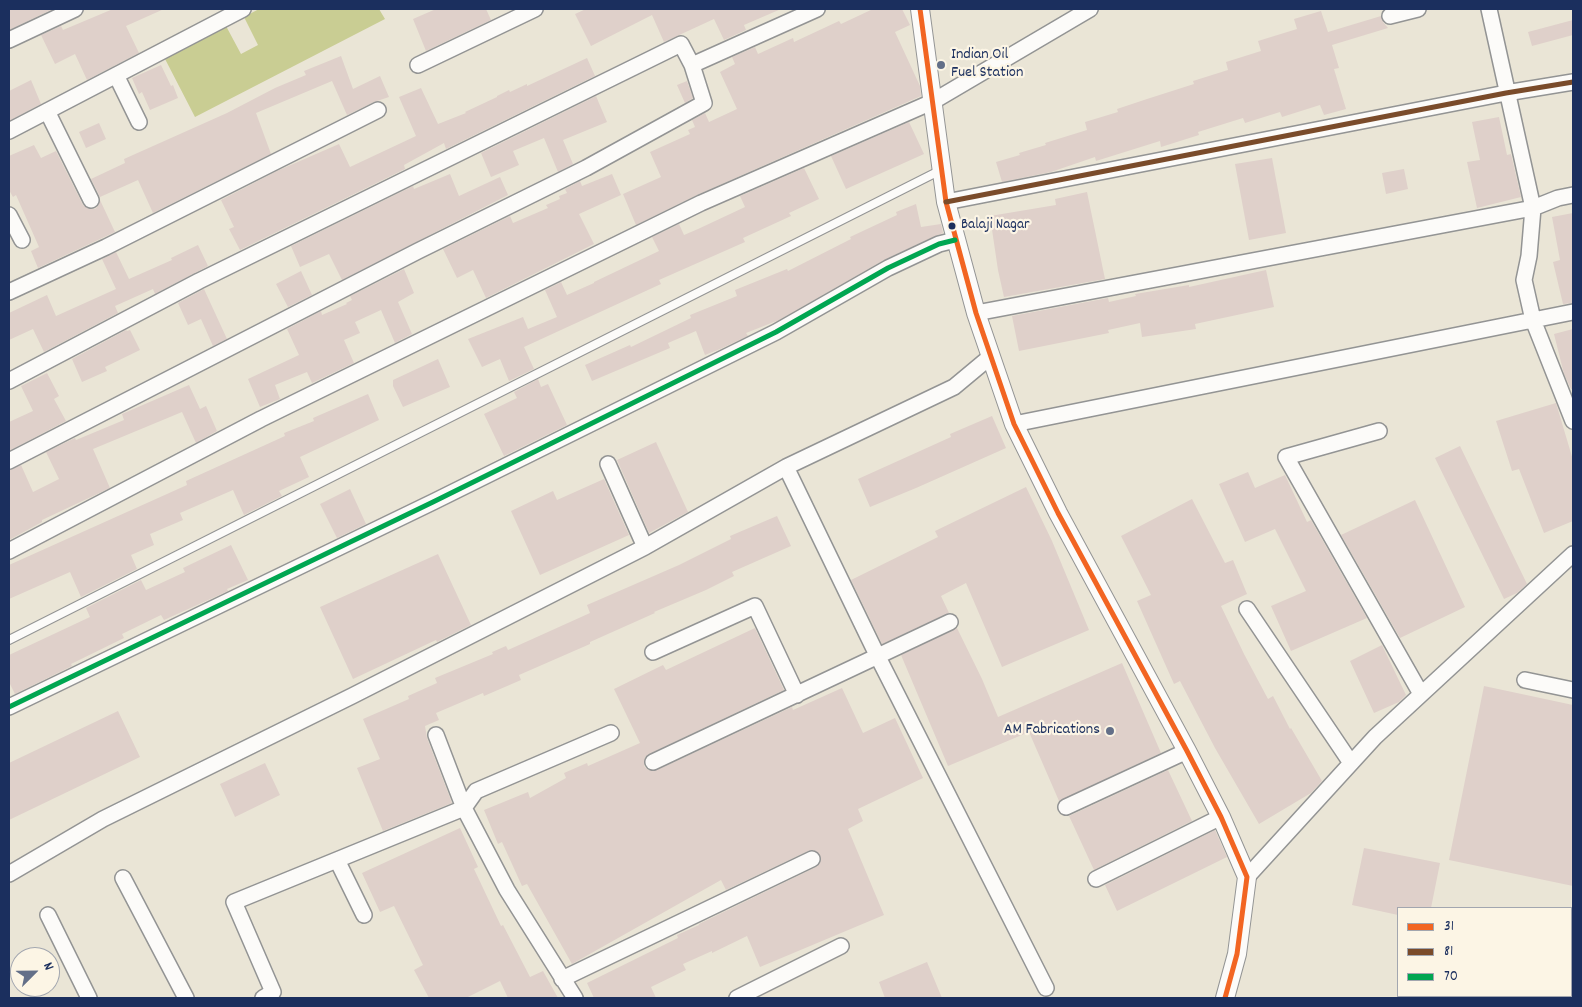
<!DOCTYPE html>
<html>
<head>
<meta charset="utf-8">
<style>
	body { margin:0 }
	#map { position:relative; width:1582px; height:1007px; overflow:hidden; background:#eae5d6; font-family:Dekko,sans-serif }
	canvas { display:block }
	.frame { position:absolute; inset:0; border:10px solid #1b2f5e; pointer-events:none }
	.legend { position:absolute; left:1397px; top:907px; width:175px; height:90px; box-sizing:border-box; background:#fcf5e5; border:1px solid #a2a6af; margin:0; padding:6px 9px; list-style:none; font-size:15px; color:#1b2f5e }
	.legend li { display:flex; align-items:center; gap:10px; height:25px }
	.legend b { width:25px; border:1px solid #a2a6af }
	.north { position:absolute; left:10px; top:947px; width:50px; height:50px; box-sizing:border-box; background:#fcf5e5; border:1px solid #a2a6af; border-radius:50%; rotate:67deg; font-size:14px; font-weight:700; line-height:20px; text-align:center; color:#1b2f5e }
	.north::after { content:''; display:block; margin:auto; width:18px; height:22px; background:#636f88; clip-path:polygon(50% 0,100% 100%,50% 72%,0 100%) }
</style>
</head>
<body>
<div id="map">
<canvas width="1582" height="1007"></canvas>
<div class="frame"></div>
<ul class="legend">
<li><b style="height:6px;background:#f26522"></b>31</li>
<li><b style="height:6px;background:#7a4b2a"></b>81</li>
<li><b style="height:6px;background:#00a651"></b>70</li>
</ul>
<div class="north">N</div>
</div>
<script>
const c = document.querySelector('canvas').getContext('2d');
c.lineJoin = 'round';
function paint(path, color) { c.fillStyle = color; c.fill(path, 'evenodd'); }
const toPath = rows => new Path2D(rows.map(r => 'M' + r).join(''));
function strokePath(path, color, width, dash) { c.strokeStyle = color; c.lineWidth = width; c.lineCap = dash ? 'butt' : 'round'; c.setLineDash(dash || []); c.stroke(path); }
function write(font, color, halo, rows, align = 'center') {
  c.font = font + ' Dekko,sans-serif'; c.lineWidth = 4.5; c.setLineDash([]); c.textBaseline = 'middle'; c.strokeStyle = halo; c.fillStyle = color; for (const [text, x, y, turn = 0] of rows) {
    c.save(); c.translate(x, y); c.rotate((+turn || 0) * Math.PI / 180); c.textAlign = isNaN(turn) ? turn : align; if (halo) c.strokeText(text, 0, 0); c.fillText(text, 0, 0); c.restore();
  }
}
paint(toPath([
	[259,9,379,9,385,19,195,117,164,57,226,26,241,54,258,45,244,17]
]), '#c9cd93');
paint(toPath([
	[9,9,53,9,9,30],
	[113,9,164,9,126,26,139,53,87,80,75,54,55,64,41,35,61,26,63,30],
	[436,9,486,9,491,20,426,51,413,19],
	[586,9,781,9,744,25,746,30,724,40,714,19,664,42,652,15,591,46,575,14],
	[873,9,902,9,910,25,895,32,920,86,921,96,697,195,636,225,623,194,661,177,650,152,690,134,688,130,695,127,692,120,705,113,709,122,737,109,720,72,735,64,732,57,755,47,758,54,793,38,794,42,839,21,841,24],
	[1321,11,1328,32,1381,16,1383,22,1388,28,1332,45,1339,68,1334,69,1346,109,1324,115,1320,105,1282,117,1280,112,1245,123,1243,118,1198,132,1199,135,1161,147,1160,141,1096,161,1095,157,1051,172,1002,182,996,162,1020,155,1019,153,1046,145,1045,143,1087,130,1085,122,1118,112,1117,109,1147,99,1194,84,1193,81,1228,70,1226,62,1261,51,1258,41,1297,29,1294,19],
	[1573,20,1573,35,1532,46,1528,32],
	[341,56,353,89,380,76,389,97,374,102,347,115,332,81,256,113,271,154,153,213,138,180,100,197,91,179,125,163,124,159,227,113,275,88,306,75,304,71],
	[587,58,595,76,446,149,444,143,404,165,405,169,240,250,229,229,234,227,221,200,277,171,339,144,350,167,416,136,399,97,421,88,438,124,466,113,465,112,497,97,497,96,509,90,510,92,527,84,527,86],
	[161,65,171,86,173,85,178,98,150,110,142,92,139,94,132,78],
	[31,80,41,104,9,121,9,91],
	[687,81,693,98,685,103,677,85],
	[596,96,607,122,563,140,573,164,558,172,544,138,513,151,519,165,491,177,481,153],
	[1499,117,1507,155,1511,154,1521,197,1477,208,1467,162,1480,160,1472,122],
	[909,122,924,154,846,189,831,156],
	[99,123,106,139,86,148,79,132],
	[34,145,41,158,56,151,83,205,90,209,95,209,98,206,100,200,115,232,38,268,31,251,39,247,16,195,13,197,9,190,9,156],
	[1272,158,1286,233,1249,240,1235,164],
	[804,168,819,199,789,213,791,216,743,238,745,242,659,280,661,284,524,347,534,369,509,381,500,359,482,367,468,339,523,317,528,329,557,317,545,290,561,282,567,295,594,283,594,282,659,251,652,237,679,224,684,235,698,229,745,207,740,196],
	[1404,169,1408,189,1386,194,1382,173],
	[450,174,459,196,500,177,508,195,342,280,329,254,300,267,291,246,413,186,414,189],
	[612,174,621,195,579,214,594,244,486,298,473,270,457,278,443,249,510,216,513,223,548,208,546,205,560,199,559,196,567,193,565,189,580,181,582,186],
	[1087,192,1105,279,1004,297,998,270,990,216,1056,205,1055,199],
	[916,204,921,227,941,224,943,233,935,236,884,260,779,320,746,333,748,336,720,349,705,355,696,331,668,343,670,348,592,381,585,365,630,345,631,347,691,318,690,315,737,296,735,290,787,269,788,271,851,239,850,237,897,215,896,212],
	[1573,213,1573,303,1563,304,1553,262,1560,260,1552,217],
	[198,245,208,266,155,294,153,289,115,306,118,313,44,352,33,329,9,340,9,313,47,295,56,316,116,289,102,259,116,252,129,279,172,260,171,258],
	[404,269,414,293,398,302,412,334,395,343,381,310,355,322,360,333,344,340,354,363,312,383,307,372,275,385,280,399,260,407,248,379,299,355,287,329,321,311,322,315,347,304,346,303,352,300,350,296],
	[1266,270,1274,307,1195,324,1196,329,1142,337,1140,323,1108,330,1109,333,1019,351,1012,316,1108,298,1109,302,1136,296,1135,294,1189,285,1189,287],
	[301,271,312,295,288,307,276,284],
	[204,289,227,339,213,346,201,319,188,325,178,303],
	[1573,329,1573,389,1571,389,1564,374,1554,334],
	[126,330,127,331,130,330,140,350,105,367,107,371,82,382,72,359],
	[438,359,450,387,403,407,393,386,393,380],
	[47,373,59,396,54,399,66,421,9,451,9,422,33,411,21,386],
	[538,379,541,387,548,384,567,425,504,456,484,414,517,398,514,392],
	[189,385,200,409,206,406,217,431,196,443,182,412,93,449,110,488,42,520,42,522,9,540,9,470,21,465,33,492,59,479,46,452,75,438,76,440,124,420,122,414],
	[368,394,379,420,300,457,309,477,279,491,282,496,244,515,233,490,180,513,183,520,150,534,154,545,131,555,137,569,81,597,70,572,9,599,9,565,187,485,186,481,285,436,284,433,314,421,313,418],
	[1556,403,1573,460,1573,521,1544,533,1519,469,1512,471,1496,421],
	[992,416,1006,448,916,488,870,507,858,479,951,437,950,434],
	[656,442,688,512,649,533,617,460],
	[1460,446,1527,584,1517,593,1504,599,1435,458],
	[1248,472,1255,488,1285,475,1307,522,1311,520,1367,618,1291,651,1271,606,1306,591,1275,529,1245,542,1219,484],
	[604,479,629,535,540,575,511,511,553,491,557,500],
	[1026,487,1052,541,1089,630,1002,667,966,583,941,596,949,613,882,644,851,580,938,537,935,531],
	[350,489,366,524,337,538,320,504],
	[1192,499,1225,563,1233,560,1247,594,1221,606,1244,654,1268,699,1273,696,1290,729,1291,728,1322,781,1311,793,1259,824,1215,748,1180,681,1174,684,1137,601,1151,595,1121,536],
	[1415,500,1465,607,1400,638,1341,535],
	[777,516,791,546,732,572,734,576,706,590,654,612,655,613,590,642,590,644,519,675,521,680,484,696,483,693,436,713,439,720,425,726,427,738,452,803,383,831,357,768,380,759,363,719,409,699,408,696,437,683,435,678,493,654,492,652,506,646,508,650,590,613,587,605,679,565,731,539,730,536],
	[231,545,248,580,227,589,228,591,164,620,161,615,122,634,124,638,71,664,72,666,15,694,9,682,9,655,90,617,86,608,141,580,146,590,185,572,183,568],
	[438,554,471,625,437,642,436,640,353,679,320,607],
	[755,628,784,690,649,754,645,757,644,766,648,770,657,770,792,707,793,710,842,688,863,733,895,718,923,778,858,809,863,821,848,829,884,915,760,967,747,936,712,953,712,951,683,964,686,970,651,987,656,998,594,998,587,983,678,938,677,935,699,925,699,924,816,867,821,860,820,855,813,850,808,851,726,890,721,880,572,964,527,884,522,886,502,842,498,844,484,810,528,792,530,798,566,778,564,773,587,763,588,766,640,743,614,689,663,665,666,670],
	[957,628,982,679,998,717,1122,663,1161,753,1059,801,1029,732,948,766,901,655],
	[1382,645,1406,695,1399,702,1374,713,1350,661],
	[1484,686,1573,705,1573,886,1449,860],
	[118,711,140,757,9,820,9,763],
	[265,763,280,795,235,817,220,784],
	[1168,770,1192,821,1094,870,1069,816],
	[460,828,478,867,474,869,501,926,503,925,530,977,543,971,558,998,508,998,500,981,466,998,429,998,414,970,423,965,394,906,380,912,362,873],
	[1215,830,1227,857,1117,911,1105,885],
	[1364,848,1440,863,1431,908,1398,908,1398,915,1352,905],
	[927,962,942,998,885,998,879,982]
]), '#dfd0ca');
const service = toPath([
	[9,640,941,170]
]);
const minor = toPath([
	[1489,9,1533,208,1529,256,1524,280,1533,320,1573,421],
	[1390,16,1418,9],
	[9,40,75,9],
	[418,65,535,9],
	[116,75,139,122],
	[47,111,91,200],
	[9,131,243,9],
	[946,202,1506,93,1573,82],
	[9,215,22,240],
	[9,292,106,247,378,110],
	[976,313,1533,208,1558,198,1573,195],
	[9,381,199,281,681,44,692,65],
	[1014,424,1573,312],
	[1379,431,1286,457,1421,694],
	[9,461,418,251,586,168,704,103,692,65,817,9],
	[608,464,645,547],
	[786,467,878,657,1046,988],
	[9,551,261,419,701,203,932,102,1090,9],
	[1247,609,1351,763],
	[653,652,755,606,797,695],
	[1525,680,1573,690],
	[9,707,433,502,776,332,888,268,939,244,955,240],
	[436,735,464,808,507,890,575,998],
	[653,762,950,622],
	[1066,807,1187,751],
	[337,860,364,915],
	[9,874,103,819,352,696,645,547,786,467,954,387,990,357],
	[1247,877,1375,737,1573,554],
	[123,878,186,998],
	[1096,879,1221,817],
	[48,915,89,998],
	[1571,926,1573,927],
	[562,979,812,859],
	[263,998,273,992,234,902,464,808,476,791,611,733],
	[737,998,841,946]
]);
const tertiary = toPath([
	[920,9,946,202,976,313,1014,424,1058,513,1187,751,1221,817,1247,877,1237,954,1225,998]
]);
strokePath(service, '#939494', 10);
strokePath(minor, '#939494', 18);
strokePath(tertiary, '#939494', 20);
strokePath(service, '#fcfbf9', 8);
strokePath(minor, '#fcfbf9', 15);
strokePath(tertiary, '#fcfbf9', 18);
strokePath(toPath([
	[920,9,946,202,976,313,1014,424,1058,513,1187,751,1221,817,1247,877,1237,954,1225,998]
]), '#f26522', 5);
strokePath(toPath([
	[946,202,1506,93,1573,82]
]), '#7a4b2a', 5);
strokePath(toPath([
	[9,707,433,502,776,332,888,268,939,244,955,240]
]), '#00a651', 5);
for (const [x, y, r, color] of [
	[941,65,5,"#636f88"],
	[952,226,4.5,"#1b2f5e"],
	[1110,731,5,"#636f88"]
]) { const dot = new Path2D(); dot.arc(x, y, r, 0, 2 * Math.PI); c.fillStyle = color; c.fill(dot); strokePath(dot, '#fcf5e5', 2); }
write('15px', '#1b2f5e', '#fcf5e5', [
	["Balaji Nagar",961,226]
], 'left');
write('16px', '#1b2f5e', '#fcf5e5', [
	["Indian Oil",951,56],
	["Fuel Station",951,74],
	["AM Fabrications",1100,731,"right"]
], 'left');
</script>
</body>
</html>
